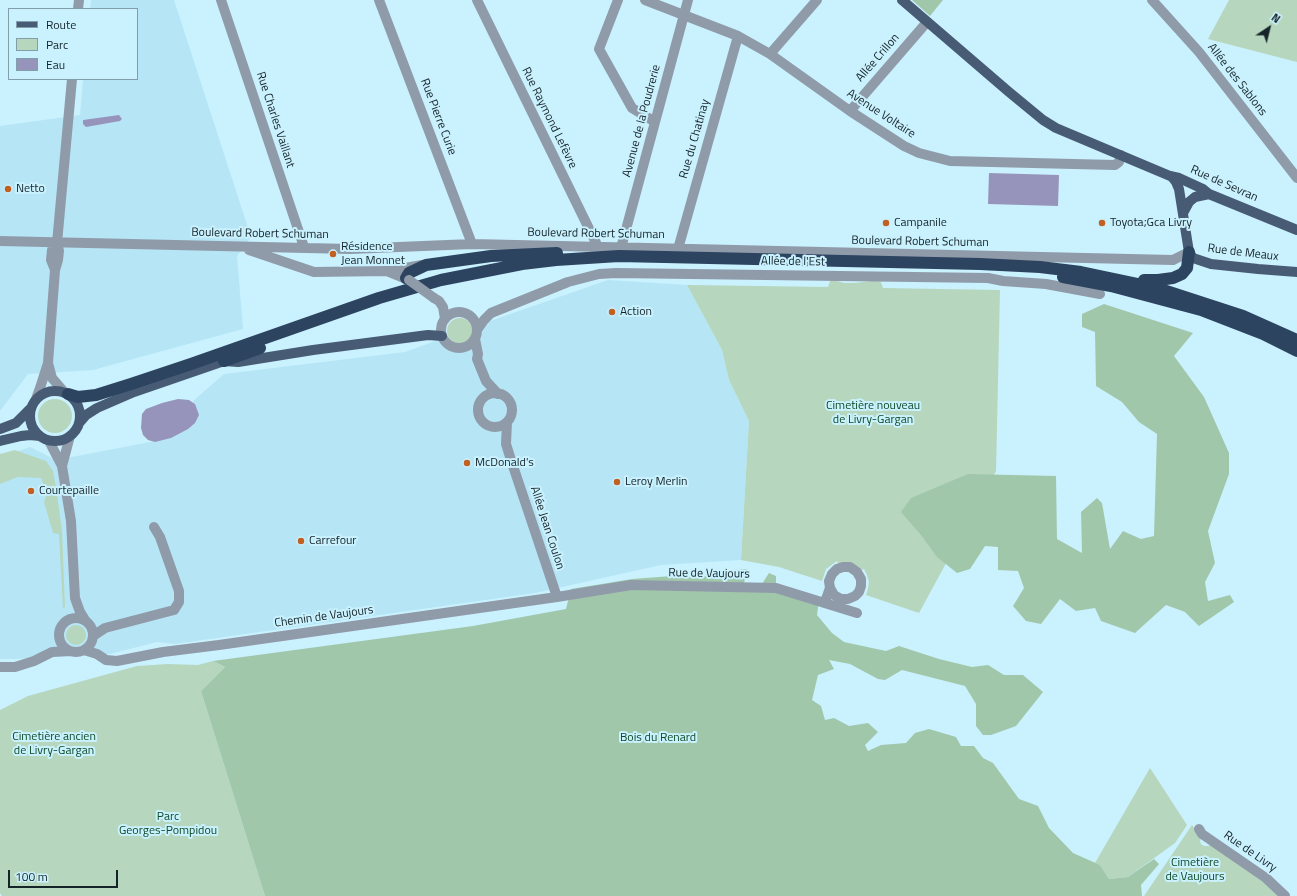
<!DOCTYPE html>
<html>
<head>
<meta charset="utf-8">
<style>
	body { margin:0 }
	#map { position:relative; width:1297px; height:896px; overflow:hidden; background:#caf1fe; font-family:"Titillium Web",sans-serif }
	canvas { display:block }
	.legend { position:absolute; left:8px; top:8px; width:130px; height:72px; box-sizing:border-box; background:#caf1fe; border:1px solid #829fa9; margin:0; padding:5px 7px; list-style:none; font-size:12px; color:#152429 }
	.legend li { display:flex; align-items:center; gap:8px; height:20px }
	.legend b { width:20px; border:1px solid #829fa9 }
	.north { position:absolute; left:1249px; top:8px; width:40px; height:40px; -webkit-text-stroke:3px #caf1fe; paint-order:stroke; rotate:35deg; font-size:11px; font-weight:700; line-height:16px; text-align:center; color:#152429 }
	.north::after { content:''; display:block; margin:auto; width:14px; height:18px; background:#152429; clip-path:polygon(50% 0,100% 100%,50% 72%,0 100%) }
	.scale { position:absolute; left:8px; top:870px; width:110px; height:18px; box-sizing:border-box; border:2px solid #152429; border-top:0; padding-left:5px; font-size:12px; line-height:14px; white-space:nowrap; color:#152429; -webkit-text-stroke:3px #caf1fe; paint-order:stroke }
</style>
</head>
<body>
<div id="map">
<canvas width="1297" height="896"></canvas>
<ul class="legend">
<li><b style="height:5px;background:#475b74"></b>Route</li>
<li><b style="height:11px;background:#b6d6bd"></b>Parc</li>
<li><b style="height:11px;background:#9794bb"></b>Eau</li>
</ul>
<div class="north">N</div>
<div class="scale">100 m</div>
</div>
<script>
const c = document.querySelector('canvas').getContext('2d');
c.lineJoin = 'round';
function paint(path, color) { c.fillStyle = color; c.fill(path, 'evenodd'); }
const toPath = rows => new Path2D(rows.map(r => 'M' + r).join(''));
function strokePath(path, color, width, dash) { c.strokeStyle = color; c.lineWidth = width; c.lineCap = dash ? 'butt' : 'round'; c.setLineDash(dash || []); c.stroke(path); }
function write(font, color, halo, rows, align = 'center') {
  c.font = font + ' "Titillium Web",sans-serif'; c.lineWidth = 4; c.setLineDash([]); c.textBaseline = 'middle'; c.strokeStyle = halo; c.fillStyle = color; for (const [text, x, y, turn = 0] of rows) {
    c.save(); c.translate(x, y); c.rotate((+turn || 0) * Math.PI / 180); c.textAlign = isNaN(turn) ? turn : align; if (halo) c.strokeText(text, 0, 0); c.fillText(text, 0, 0); c.restore();
  }
}
paint(toPath([
	[91,0,174,0,251,237,237,256,243,329,93,370,28,374,0,411,0,126,80,115,83,79,137,79,137,9,90,9],
	[608,280,687,285,722,350,729,380,749,421,741,560,661,565,535,593,175,644,157,642,110,654,14,659,0,659,0,457,30,447,56,460,171,438,195,404,193,401,224,374,405,352,493,320]
]), '#b6e6f6');
paint(toPath([
	[1229,0,1297,0,1297,62,1208,39],
	[831,279,844,283,855,283,880,280,883,288,1000,290,996,471,919,613,866,595,868,589,869,582,867,575,864,569,861,570,839,565,837,561,826,569,822,581,779,567,741,560,749,421,729,380,722,350,687,285,828,287],
	'447 331a13 13 0 1 1 26 0a13 13 0 1 1-26 0Z',
	'38 416a17 17 0 1 1 34 0a17 17 0 1 1-34 0Z',
	[15,450,46,461,53,471,56,487,62,531,65,607,63,609,59,534,53,533,44,502,47,494,41,478,18,477,0,484,0,454],
	'66 635a10 10 0 1 1 20 0a10 10 0 1 1-20 0Z',
	[213,661,225,667,201,691,265,896,2,896,0,893,0,710,28,696,137,666,168,664,198,665],
	[1150,768,1187,825,1175,843,1128,877,1109,879,1100,865,1095,863],
	[1192,825,1201,838,1200,841,1201,844,1204,846,1209,846,1210,844,1259,876,1282,896,1144,896]
]), '#b6d6bd');
paint(toPath([
	[912,0,943,0,930,16],
	[1104,304,1193,333,1174,356,1204,397,1229,453,1229,474,1208,531,1215,563,1205,582,1208,601,1230,595,1234,602,1199,626,1185,612,1166,605,1135,633,1101,621,1095,608,1076,611,1060,599,1041,624,1026,621,1013,606,1024,588,1018,571,998,570,998,547,985,546,970,569,957,573,937,557,921,535,901,512,911,498,968,474,1056,476,1057,539,1082,553,1081,512,1097,498,1102,503,1110,549,1123,531,1141,539,1154,536,1157,434,1139,422,1122,402,1096,386,1095,332,1082,327,1082,314],
	[747,569,743,588,760,587,769,573,776,576,776,588,819,600,817,615,832,633,844,642,886,651,899,646,939,659,972,667,988,665,1004,675,1023,675,1043,692,1016,726,991,735,983,735,976,726,976,704,965,686,902,670,885,680,878,679,850,664,829,660,834,669,818,675,812,700,821,706,825,720,834,718,849,726,868,723,878,732,865,745,868,751,881,745,906,743,915,733,929,729,956,737,961,746,974,746,983,758,993,763,1019,799,1038,806,1049,828,1073,853,1100,865,1109,879,1128,877,1154,859,1159,864,1141,885,1142,896,265,896,201,691,225,667,213,661,473,626,566,609,571,589,632,579,672,576,702,578,716,571]
]), '#a1c7aa');
paint(toPath([
	[119,115,122,119,120,121,86,127,83,124,83,120],
	[989,173,1059,175,1058,206,988,204],
	[178,399,189,400,195,404,199,415,195,423,188,429,171,438,155,442,148,440,143,435,141,428,142,414,146,409,162,403]
]), '#9794bb');
strokePath(toPath([
	[221,0,304,247],
	[379,0,472,244],
	[477,0,598,247],
	[618,0,599,49,632,108,655,122],
	[645,0,738,36,770,54,850,111,904,146,919,153,950,161,1115,165,1119,162,1121,155],
	[1152,0,1199,52,1297,178],
	[78,9,79,0],
	[770,54,817,0],
	[850,111,927,22],
	[0,241,350,249,472,244,1173,260,1189,252],
	[621,248,688,0],
	[678,249,738,36],
	[249,250,314,272,387,271,409,280],
	[55,270,51,260,52,250,57,243],
	[388,271,422,265],
	[434,298,439,301,443,307,445,319],
	'441 330a18 18 0 1 1 36 0a18 18 0 1 1-36 0Z',
	[477,330,484,320,491,313,568,282,599,274,616,273,988,278,1003,281,1046,284,1100,294],
	[475,339,478,354,477,359,486,381,498,394],
	[48,363,52,378,65,393],
	'478 410a17 17 0 1 1 34 0a17 17 0 1 1-34 0Z',
	[36,399,40,388,48,363,55,270,58,260,59,251,57,243,72,79],
	[507,422,506,444,511,460,557,597],
	[49,441,62,466,71,521,75,598,80,612,85,620],
	[62,466,70,436],
	[825,602,830,588,829,581,832,574,837,569,843,567,850,567,857,572,861,579,861,586,859,592,855,596,848,599,841,599,834,595,830,588],
	'59 635a17 17 0 1 1 34 0a17 17 0 1 1-34 0Z',
	[93,636,105,628,174,610,179,602,179,591,160,537,154,527],
	[84,650,97,654,106,660,117,661,163,652,219,645,557,597,631,585,776,588,857,613],
	[0,667,15,667,34,661,52,652,70,651],
	[1199,829,1202,834,1266,878,1285,896]
]), '#909baa', 10);
strokePath(toPath([
	[902,0,1009,92,1043,120,1056,128,1170,176,1179,178,1203,189,1209,194,1297,230],
	[1172,177,1176,182,1179,189,1189,252,1193,258,1211,264,1258,269,1297,272],
	[1183,213,1189,202,1195,197,1209,194],
	'30 416a25 25 0 1 1 50 0a25 25 0 1 1-50 0Z',
	[80,422,86,415,97,408,134,392,224,361,238,362,313,350,428,335,442,336],
	[0,429,16,423,30,409],
	[0,441,21,436,30,435,40,436]
]), '#475b74', 10);
strokePath(toPath([
	[1063,277,1111,286,1201,310,1263,334,1297,351],
	[406,278,409,273,426,265,491,256,557,253],
	[1144,280,1158,280,1173,278,1182,274,1187,268,1189,252],
	[224,361,260,348],
	[68,394,78,397,96,395,131,384,191,364,379,298,441,280,522,264,556,260,619,256,980,264,1040,267,1081,272,1157,288,1243,316,1297,340]
]), '#2d4461', 12);
strokePath(toPath([
	[409,280,434,298]
]), '#909baa', 10);
for (const [x, y, r, color] of [
	[8,189,4,"#c16020"],
	[886,223,4,"#c16020"],
	[1102,223,4,"#c16020"],
	[333,254,4,"#c16020"],
	[612,312,4,"#c16020"],
	[467,463,4,"#c16020"],
	[617,482,4,"#c16020"],
	[31,491,4,"#c16020"],
	[301,541,4,"#c16020"]
]) { const dot = new Path2D(); dot.arc(x, y, r, 0, 2 * Math.PI); c.fillStyle = color; c.fill(dot); strokePath(dot, '#caf1fe', 1.5); }
write('12px', '#152429', '#caf1fe', [
	["Allée Crillon",878,58,-49],
	["Allée des Sablons",1237,80,52],
	["Avenue Voltaire",881,114,33],
	["Rue Pierre Curie",438,117,69],
	["Rue Raymond Lefèvre",549,118,64],
	["Rue Charles Vaillant",275,120,72],
	["Avenue de la Poudrerie",642,121,-75],
	["Rue du Chatinay",695,139,-74],
	["Rue de Sevran",1224,184,24],
	["Boulevard Robert Schuman",260,234,1],
	["Boulevard Robert Schuman",596,234,1],
	["Boulevard Robert Schuman",920,242,1],
	["Rue de Meaux",1243,253,7],
	["Allée de l'Est",793,262,1],
	["Allée Jean Coulon",547,528,72],
	["Rue de Vaujours",709,574,1],
	["Chemin de Vaujours",324,617,-8],
	["Rue de Livry",1250,852,35]
]);
write('12px', '#152429', '#caf1fe', [
	["Netto",16,189],
	["Campanile",894,223],
	["Toyota;Gca Livry",1110,223],
	["Résidence",341,247],
	["Jean Monnet",341,261],
	["Action",620,312],
	["McDonald's",475,463],
	["Leroy Merlin",625,482],
	["Courtepaille",39,491],
	["Carrefour",309,541]
], 'left');
write('12px', '#0e4a26', '#caf1fe', [
	["Cimetière nouveau",873,406],
	["de Livry-Gargan",873,420],
	["Cimetière ancien",54,737],
	["de Livry-Gargan",54,751],
	["Bois du Renard",658,738],
	["Parc",168,817],
	["Georges-Pompidou",168,831],
	["Cimetière",1195,863],
	["de Vaujours",1195,877]
]);
</script>
</body>
</html>
